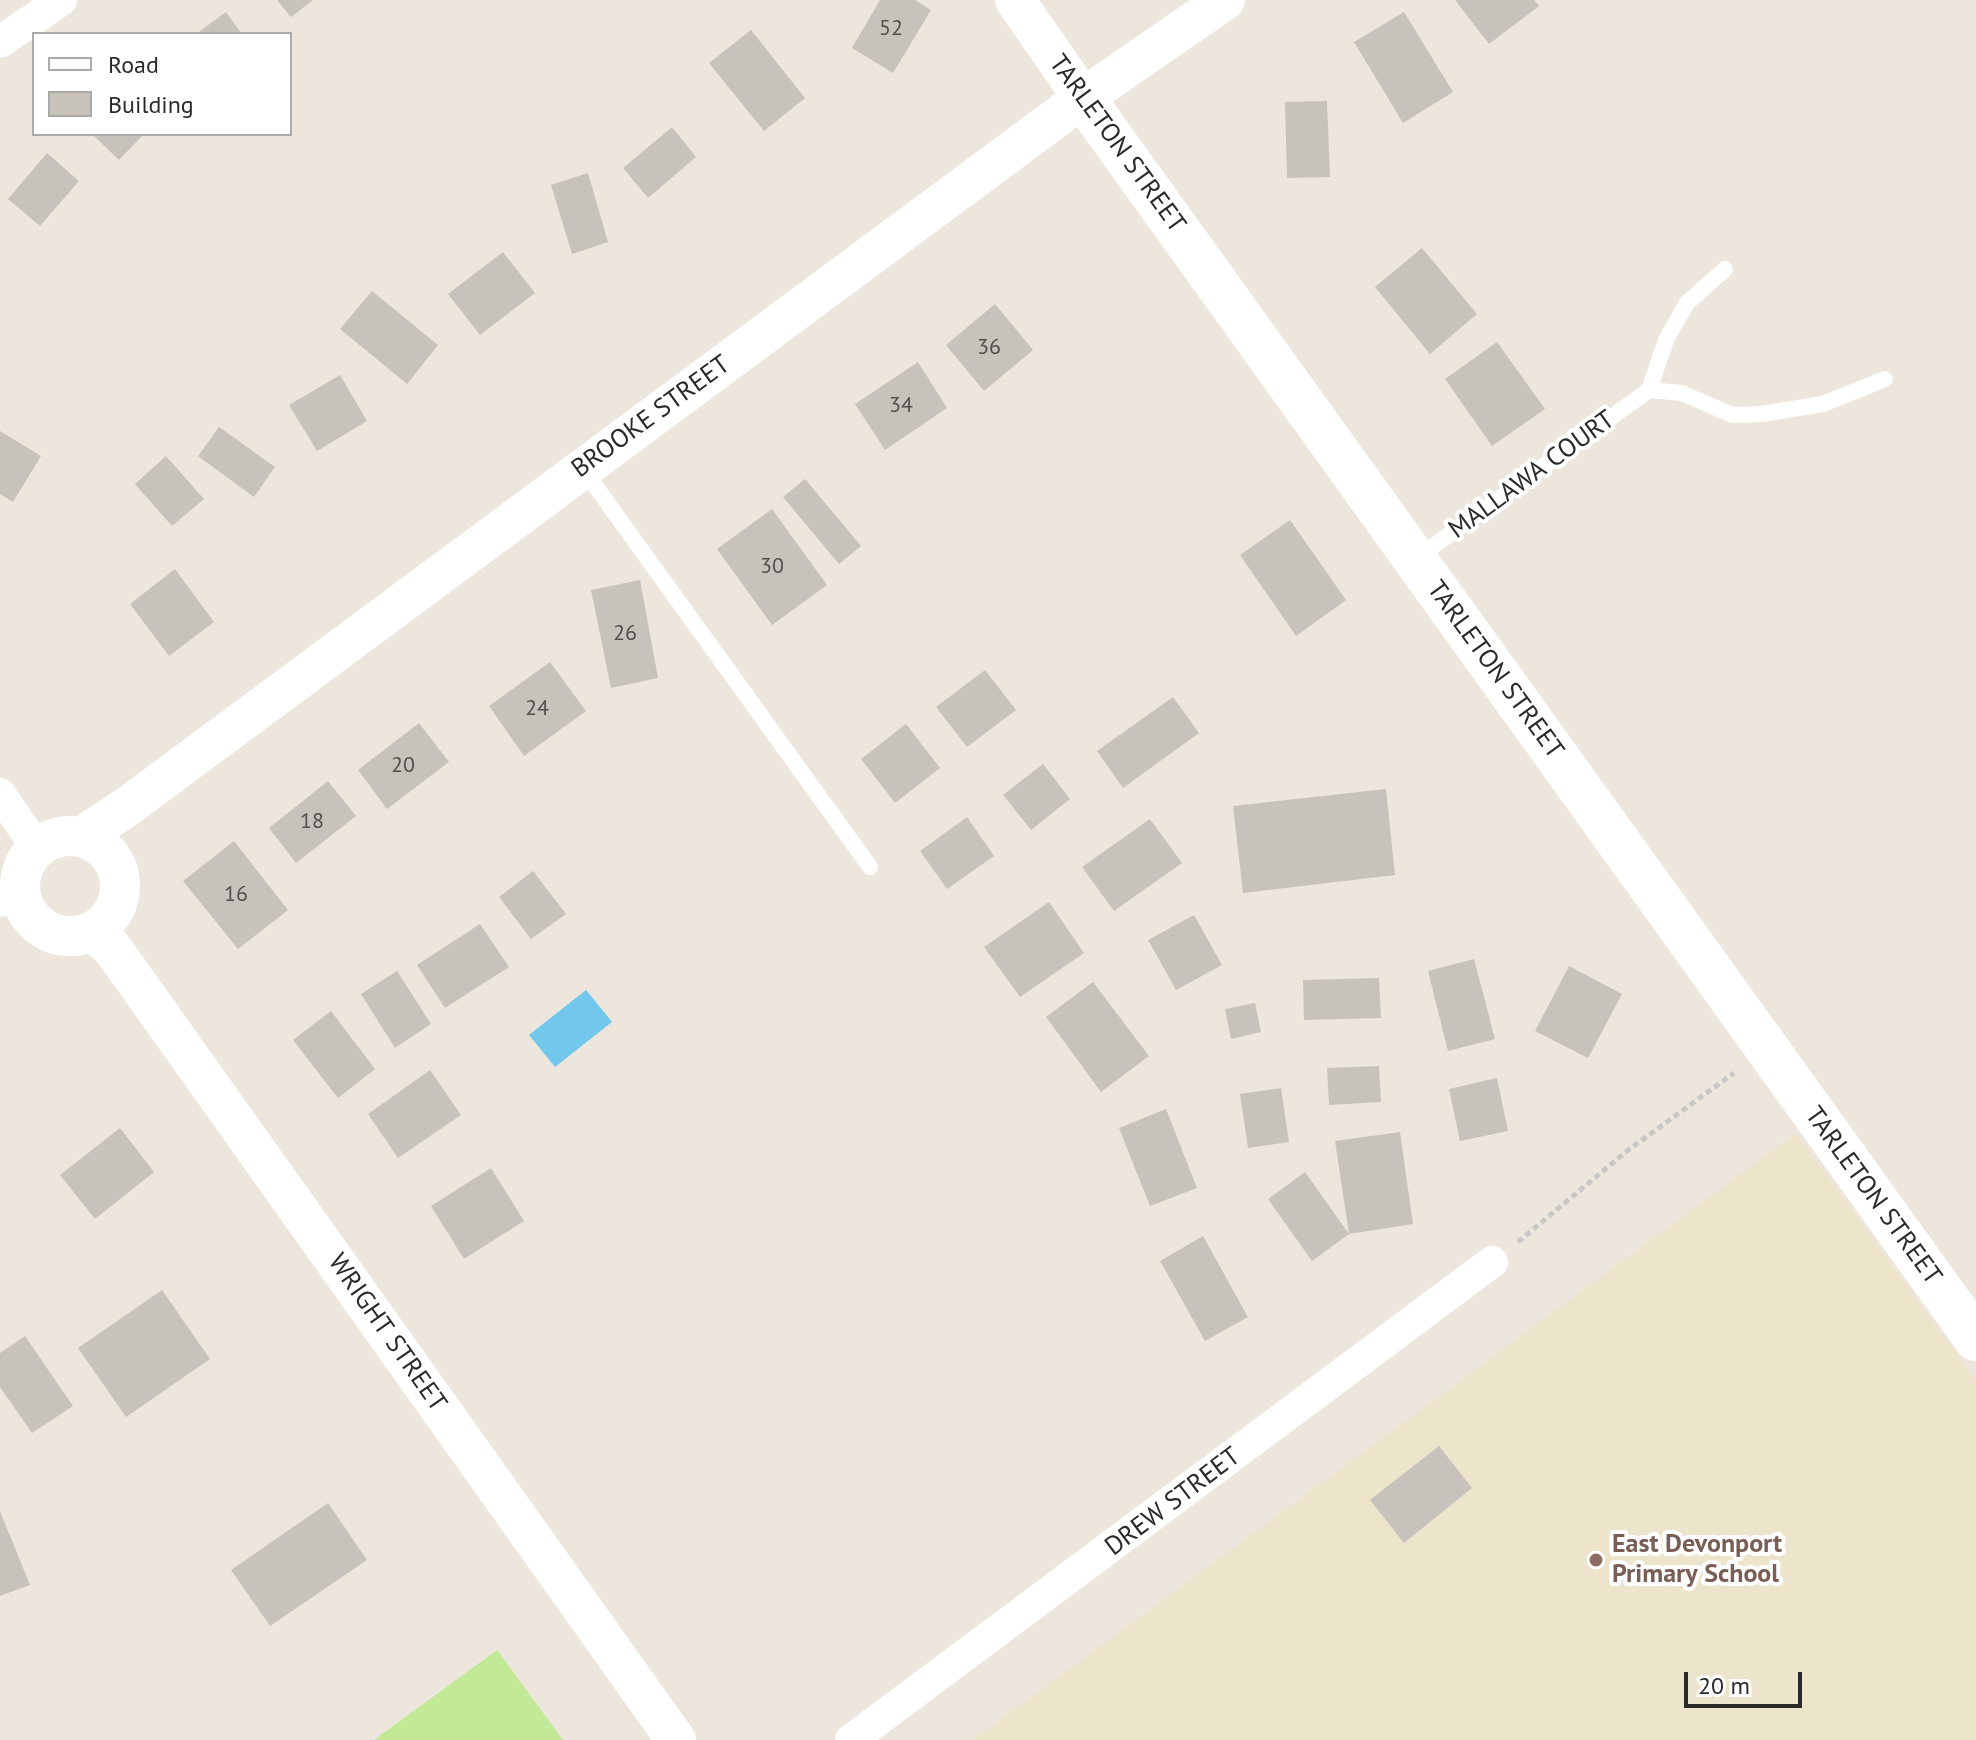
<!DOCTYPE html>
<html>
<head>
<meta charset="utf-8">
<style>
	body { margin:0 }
	#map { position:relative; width:1976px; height:1740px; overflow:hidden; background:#ece6dc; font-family:"PT Sans",sans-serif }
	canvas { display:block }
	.legend { position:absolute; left:32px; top:32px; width:260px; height:104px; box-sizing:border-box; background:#fff; border:2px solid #aaa; margin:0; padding:10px 14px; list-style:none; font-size:24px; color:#2a2a2a }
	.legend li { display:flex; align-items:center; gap:16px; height:40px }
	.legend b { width:40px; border:2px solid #aaa }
	.scale { position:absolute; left:1684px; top:1672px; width:118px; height:36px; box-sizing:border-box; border:4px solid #2a2a2a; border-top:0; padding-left:10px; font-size:24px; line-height:28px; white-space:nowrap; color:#2a2a2a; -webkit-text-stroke:6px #fff; paint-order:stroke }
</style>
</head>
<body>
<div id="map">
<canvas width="1976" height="1740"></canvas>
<ul class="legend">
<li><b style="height:10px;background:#fff"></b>Road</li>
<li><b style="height:22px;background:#c7c3bc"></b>Building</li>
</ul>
<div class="scale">20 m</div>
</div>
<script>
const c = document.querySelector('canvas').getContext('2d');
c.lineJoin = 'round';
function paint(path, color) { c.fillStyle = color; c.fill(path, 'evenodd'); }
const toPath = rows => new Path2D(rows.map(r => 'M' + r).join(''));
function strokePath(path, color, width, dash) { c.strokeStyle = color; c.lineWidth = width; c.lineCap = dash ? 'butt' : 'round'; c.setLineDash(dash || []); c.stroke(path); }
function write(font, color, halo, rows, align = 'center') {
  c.font = font + ' "PT Sans",sans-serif'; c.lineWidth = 8; c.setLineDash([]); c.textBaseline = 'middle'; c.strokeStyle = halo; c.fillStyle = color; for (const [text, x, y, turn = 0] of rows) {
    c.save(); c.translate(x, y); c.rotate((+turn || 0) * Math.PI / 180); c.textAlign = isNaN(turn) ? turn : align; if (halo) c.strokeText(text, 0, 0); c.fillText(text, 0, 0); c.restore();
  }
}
paint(toPath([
	[1796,1133,1976,1381,1976,1740,973,1740]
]), '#ede4cc');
paint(toPath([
	[497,1650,563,1740,374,1740]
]), '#c2e995');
paint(toPath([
	[586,990,612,1022,555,1067,529,1035]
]), '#71c7ec');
paint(toPath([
	[277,0,313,0,291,17],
	[880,0,915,0,931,10,893,73,852,48],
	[1455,0,1534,0,1539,6,1489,44],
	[226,12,242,34,196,34],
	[1404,12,1453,92,1403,123,1354,42],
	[751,30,805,98,764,131,709,63],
	[1327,101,1330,177,1287,178,1285,102],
	[672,127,696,157,648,198,623,168],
	[92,134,144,134,119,160],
	[47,153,79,181,40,226,8,199],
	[588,173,608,242,572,254,551,185],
	[1422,248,1477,314,1430,354,1375,287],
	[503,252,535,293,480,335,448,294],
	[372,291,438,345,407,384,340,329],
	[995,304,1033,350,984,391,946,345],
	[1497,342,1545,409,1492,446,1445,379],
	[918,362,947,408,885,450,855,404],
	[340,375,367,421,317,451,289,405],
	[219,427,275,467,254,497,198,456],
	[0,431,41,456,13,502,0,494],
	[166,456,204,499,172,526,135,484],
	[805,479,861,546,839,564,783,497],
	[772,509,827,585,772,625,717,549],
	[1290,520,1346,600,1296,636,1240,555],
	[175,569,214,622,169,656,130,604],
	[640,580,658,678,611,688,591,590],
	[550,662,586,711,524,756,489,706],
	[985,670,1016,710,967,747,936,707],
	[1173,697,1199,733,1123,788,1097,751],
	[419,723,449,762,387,809,358,770],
	[906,724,940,768,895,803,861,759],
	[1043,764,1070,799,1031,830,1003,795],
	[328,781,356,816,296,863,269,828],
	[1386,789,1395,875,1243,893,1233,806],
	[967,817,994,856,947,889,920,851],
	[1150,819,1182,863,1114,911,1082,867],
	[234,841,288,910,238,949,183,881],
	[533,871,566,914,531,939,499,897],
	[1049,902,1084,953,1020,997,984,947],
	[1194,915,1222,965,1176,990,1148,940],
	[480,924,509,967,445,1008,417,965],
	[1474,959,1495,1039,1448,1051,1428,971],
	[1569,966,1622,994,1588,1058,1535,1031],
	[397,971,431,1024,395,1048,361,994],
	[1379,978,1381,1018,1304,1020,1303,980],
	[1093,982,1149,1056,1101,1092,1046,1017],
	[1255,1003,1261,1032,1231,1039,1225,1009],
	[331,1011,375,1069,338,1098,293,1040],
	[1379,1066,1381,1102,1329,1105,1327,1068],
	[430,1070,461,1115,398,1158,368,1114],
	[1497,1078,1508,1131,1460,1141,1449,1089],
	[1281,1088,1289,1142,1248,1148,1240,1094],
	[1166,1109,1197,1188,1150,1206,1119,1128],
	[120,1128,154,1172,95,1219,60,1175],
	[1400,1132,1413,1224,1349,1234,1335,1141],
	[491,1168,524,1221,464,1259,431,1206],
	[1305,1172,1349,1234,1312,1261,1268,1199],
	[1203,1236,1248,1317,1205,1341,1160,1261],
	[162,1290,210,1359,126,1417,78,1348],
	[25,1336,73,1406,32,1433,0,1387,0,1353],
	[1439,1446,1472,1488,1404,1543,1370,1500],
	[328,1503,367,1560,270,1626,231,1570],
	[0,1511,30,1585,0,1596]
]), '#c7c3bc');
strokePath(toPath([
	[1518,1242,1627,1151,1734,1073]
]), '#c8c8c8', 5, [6, 4]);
strokePath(toPath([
	[1649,390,1666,340,1687,303,1725,269],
	[583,469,870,867],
	[1417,558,1649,390,1682,393,1732,415,1761,414,1823,404,1885,379]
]), '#fff', 16);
strokePath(toPath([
	[0,42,61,0],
	[0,794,37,848],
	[0,901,19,888],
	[851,1740,1492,1262]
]), '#fff', 32);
strokePath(toPath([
	[1015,0,1083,98],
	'20 886a50 50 0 1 1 100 0a50 50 0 1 1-100 0Z',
	[81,837,128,806,1083,98,1225,0],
	[92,932,112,948,676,1740]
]), '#fff', 40);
strokePath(toPath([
	[1083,98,1976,1339]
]), '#fff', 44);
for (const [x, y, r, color] of [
	[1596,1560,8,"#8d6e63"]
]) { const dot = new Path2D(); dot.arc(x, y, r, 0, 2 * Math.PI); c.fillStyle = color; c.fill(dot); strokePath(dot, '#fff', 3); }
write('22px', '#51504e', null, [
	["52",891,29],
	["36",989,348],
	["34",901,406],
	["30",772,567],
	["26",625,634],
	["24",537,709],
	["20",403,766],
	["18",312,822],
	["16",236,895]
]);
write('26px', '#2a2a2a', '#fff', [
	["TARLETON STREET",1117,144,54],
	["BROOKE STREET",651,417,-36],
	["MALLAWA COURT",1532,475,-36],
	["TARLETON STREET",1495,670,54],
	["TARLETON STREET",1873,1196,54],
	["WRIGHT STREET",387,1333,55],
	["DREW STREET",1173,1502,-37]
]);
write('bold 26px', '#785e54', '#fff', [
	["East Devonport",1612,1545],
	["Primary School",1612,1575]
], 'left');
</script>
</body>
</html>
